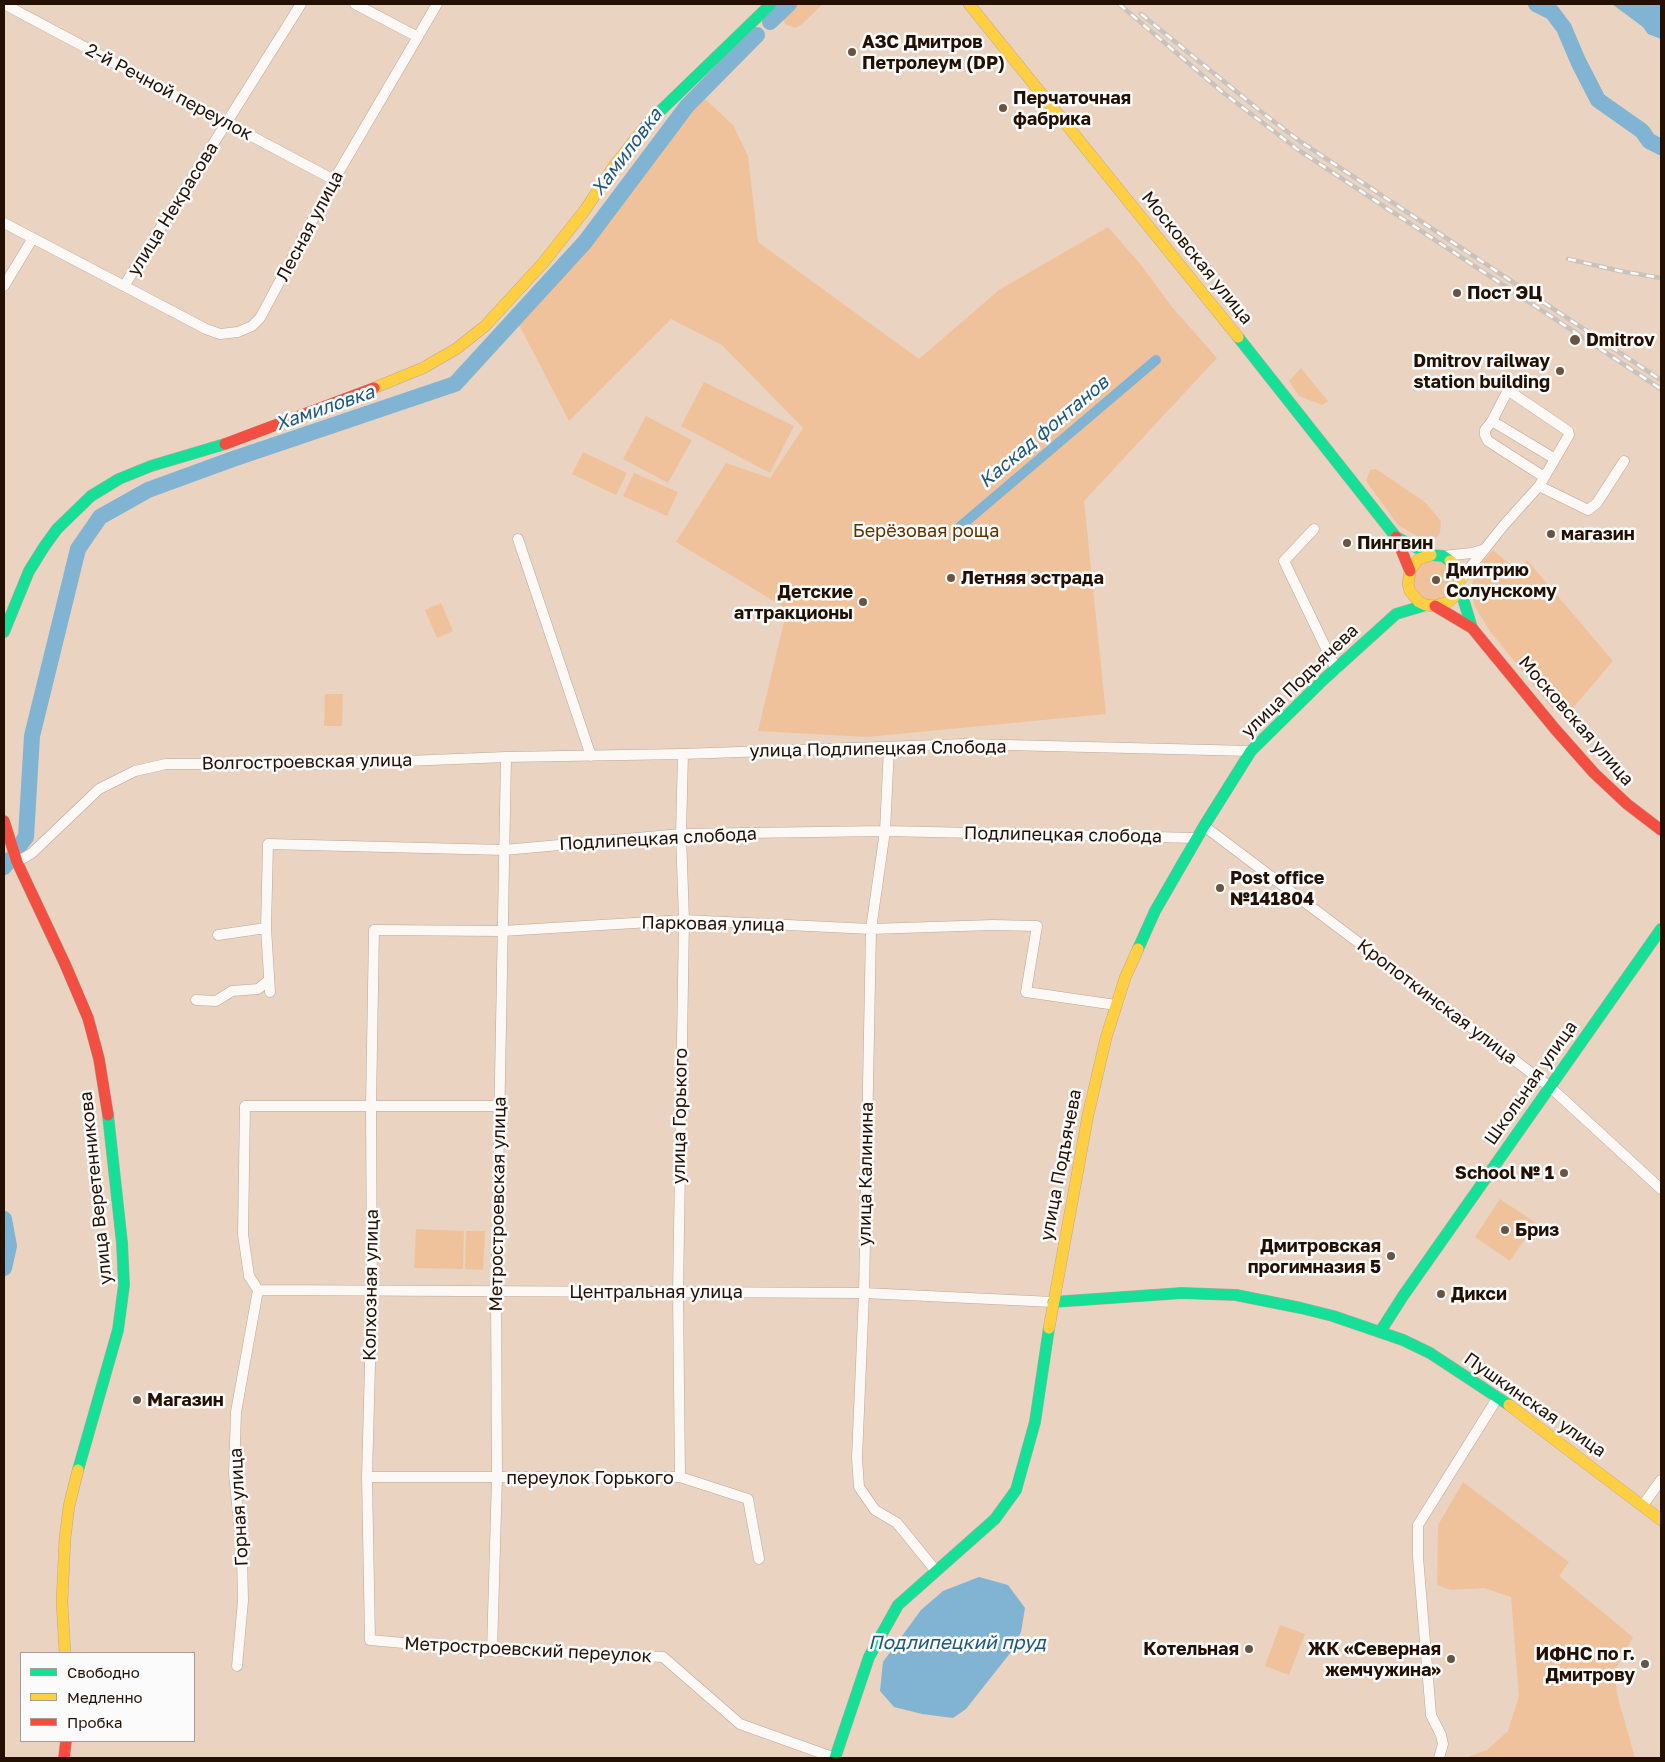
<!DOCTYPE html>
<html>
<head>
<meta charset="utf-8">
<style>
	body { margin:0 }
	#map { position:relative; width:1665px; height:1762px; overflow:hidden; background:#ead3c0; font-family:"Golos Text",sans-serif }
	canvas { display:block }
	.frame { position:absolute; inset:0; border:5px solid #231002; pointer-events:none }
	.legend { position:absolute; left:20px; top:1652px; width:175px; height:90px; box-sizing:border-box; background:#fbfbfb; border:1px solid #a59d97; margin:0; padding:6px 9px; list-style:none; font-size:15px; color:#231002 }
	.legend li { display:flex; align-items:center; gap:10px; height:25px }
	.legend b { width:25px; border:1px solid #a59d97 }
</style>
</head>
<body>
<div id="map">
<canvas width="1665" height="1762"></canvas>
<div class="frame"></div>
<ul class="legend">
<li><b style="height:6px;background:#16e098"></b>Свободно</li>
<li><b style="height:6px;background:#ffcf43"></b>Медленно</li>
<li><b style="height:6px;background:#f24e42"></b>Пробка</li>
</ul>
</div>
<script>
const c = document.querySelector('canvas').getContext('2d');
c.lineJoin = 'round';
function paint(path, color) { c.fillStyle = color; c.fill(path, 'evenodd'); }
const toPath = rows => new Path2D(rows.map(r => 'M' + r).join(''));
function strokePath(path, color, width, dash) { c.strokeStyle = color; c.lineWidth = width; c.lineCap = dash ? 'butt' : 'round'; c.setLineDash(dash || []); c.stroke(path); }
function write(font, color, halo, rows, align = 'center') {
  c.font = font + ' "Golos Text",sans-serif'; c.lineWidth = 5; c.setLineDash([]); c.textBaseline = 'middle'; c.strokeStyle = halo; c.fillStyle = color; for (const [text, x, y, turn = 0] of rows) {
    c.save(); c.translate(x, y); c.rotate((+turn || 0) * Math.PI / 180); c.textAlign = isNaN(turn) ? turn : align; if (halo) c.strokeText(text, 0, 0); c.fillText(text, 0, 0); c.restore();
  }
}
paint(toPath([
	[798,4,823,4,801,25,795,28,785,24,784,19,785,16],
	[704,98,733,125,748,156,758,242,919,359,999,290,1108,227,1141,265,1172,307,1217,358,1084,501,1106,714,867,737,758,731,787,609,676,542,726,463,770,478,803,428,722,345,671,319,569,421,517,321,620,201],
	[1301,368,1328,401,1322,405,1299,396,1289,381],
	[704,382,794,426,770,473,681,426],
	[646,416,692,440,668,483,623,459],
	[583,452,627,473,616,495,572,474],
	[1376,469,1425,502,1441,521,1440,533,1431,544,1398,525,1366,481,1370,470],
	[634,473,678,492,667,516,623,496],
	[1493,550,1517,570,1527,560,1613,661,1572,709,1552,708,1490,631,1475,607,1471,589,1474,577,1484,560],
	[1438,558,1456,575,1448,598,1424,601,1411,580,1415,568],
	[441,603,453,631,437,638,425,610],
	[325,694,343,694,342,726,324,726],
	[1500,1199,1536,1223,1510,1261,1475,1237],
	[416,1229,464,1231,463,1269,414,1268],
	[466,1231,485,1231,483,1270,465,1269],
	[1463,1482,1569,1562,1559,1576,1633,1637,1615,1670,1617,1694,1635,1758,1465,1758,1487,1750,1508,1731,1519,1696,1511,1597,1484,1588,1451,1590,1437,1585,1438,1525],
	[1280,1625,1305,1634,1289,1675,1265,1666]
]), '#f0c29c');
paint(toPath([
	[1612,4,1661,4,1661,39,1648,34,1643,27],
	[979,1577,1008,1585,1025,1608,1021,1632,1011,1652,966,1709,953,1718,922,1714,894,1707,880,1691,883,1662,921,1610,943,1591]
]), '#81b3d3');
strokePath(toPath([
	[956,530,1156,360]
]), '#81b3d3', 10);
strokePath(toPath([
	[1536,4,1552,12,1564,28,1578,61,1598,100,1642,131,1649,141,1661,147],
	[770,22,789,4],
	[20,845,26,837,32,736,78,549,100,517,148,490,233,459,455,384,585,242,687,106,757,35],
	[4,867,9,860],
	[4,1219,9,1246,4,1268]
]), '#81b3d3', 16);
const street = toPath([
	[4,4,334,180],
	[355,4,418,37],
	[4,223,206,329,220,334,238,332,252,326,260,318,334,180,437,4],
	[4,286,33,238],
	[124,286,301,4],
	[1492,421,1485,430,1485,435,1488,441,1544,477],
	[1539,486,1588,510,1597,503,1624,461],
	[1314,529,1284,561,1336,669],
	[518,539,591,756],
	[1443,556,1472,553,1485,549],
	[1460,580,1504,525,1539,486,1555,459,1569,435,1568,431,1509,391,1507,392,1492,421,1555,459],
	[889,747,885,831,871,929,864,1293,857,1458,859,1487,875,1510,897,1523,936,1571],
	[1204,826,1550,1087,1661,1189],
	[17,862,32,853,99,789,135,771,166,764,331,764,506,757,683,754,966,744,1251,751],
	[218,935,266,928],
	[270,992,266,928,268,844,504,850,681,834,885,831,1197,838],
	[196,1000,216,1001,232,991,258,989,269,980],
	[258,1290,864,1293,1053,1302],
	[258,1290,249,1276,243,1234,245,1106,500,1106],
	[367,1477,680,1477,748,1499,759,1559],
	[680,1477,678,1293,684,920,681,834,683,754],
	[1643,1505,1661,1480],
	[492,1651,497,1477,496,1292,506,757],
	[237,1666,243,1601,242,1552,234,1474,236,1412,258,1290],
	[835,1758,740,1724,663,1657,492,1651,370,1640,367,1477,372,1289,371,1106,374,930,502,931,684,920,871,929,992,925,1037,926,1026,992,1116,1005],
	[1439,1758,1443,1744,1441,1735,1431,1715,1418,1557,1418,1525,1498,1397]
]);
const fast = toPath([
	[641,132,652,119,771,4],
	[1238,337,1396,537,1431,555,1443,556,1450,561],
	[1459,585,1472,628],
	[4,632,29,571,44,547,57,529,91,496,119,479,151,466,225,444],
	[1138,949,1155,911,1204,826,1251,751,1322,681,1396,614,1426,605],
	[1053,1302,1182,1293,1236,1295,1301,1308,1333,1316,1403,1340,1430,1353,1509,1405],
	[1380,1332,1403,1296,1661,929],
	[78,1470,118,1330,124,1285,122,1243,108,1115],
	[835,1758,869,1657,898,1605,995,1519,1016,1490,1035,1422,1049,1328]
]);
const slow = toPath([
	[969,4,1238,337],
	[374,388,423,368,456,349,485,326,543,263,585,210,614,166,641,132],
	[1431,555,1419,559,1414,565,1410,571,1408,584,1410,591,1419,602,1426,605,1435,606,1448,602,1455,596,1460,580,1455,565,1450,561],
	[1049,1328,1088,1115,1106,1038,1125,978,1138,949],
	[1509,1405,1661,1520],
	[65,1653,62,1602,65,1538,69,1506,78,1470]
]);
const jam = toPath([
	[225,444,374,388],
	[1396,537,1410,571],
	[1435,606,1472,628,1555,729,1594,773,1627,804,1661,830],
	[4,821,17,862,65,964,88,1018,99,1059,108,1115],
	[64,1758,66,1741]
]);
strokePath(street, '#bba796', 11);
strokePath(fast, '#bba796', 12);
strokePath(slow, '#bba796', 12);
strokePath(jam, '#bba796', 12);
strokePath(street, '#fcf8f6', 10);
strokePath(fast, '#16e098', 11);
strokePath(slow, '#ffcf43', 11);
strokePath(jam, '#f24e42', 11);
const rail = toPath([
	[1119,4,1221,91,1297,149,1661,389],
	[1141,14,1264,114,1301,142,1661,380],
	[1568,259,1620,271,1661,278]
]);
strokePath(rail, '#cac3bd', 4.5);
strokePath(rail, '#fbfbfb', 2.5, [8]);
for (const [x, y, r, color] of [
	[852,52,5,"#695444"],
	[1003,108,5,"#695444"],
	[1457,293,5,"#695444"],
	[1575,340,6,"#695444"],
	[1560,371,5,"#695444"],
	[1551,534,5,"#695444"],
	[1347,543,5,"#695444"],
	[951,578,5,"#695444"],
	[1436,580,5,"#695444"],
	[863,602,5,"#695444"],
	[1220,888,5,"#695444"],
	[1564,1173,5,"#695444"],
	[1505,1230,5,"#695444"],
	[1391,1256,5,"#695444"],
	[1441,1294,5,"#695444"],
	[137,1400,5,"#695444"],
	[1249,1649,5,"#695444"],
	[1451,1659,5,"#695444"],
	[1645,1664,5,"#695444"]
]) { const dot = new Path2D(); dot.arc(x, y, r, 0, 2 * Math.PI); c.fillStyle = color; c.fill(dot); strokePath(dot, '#fbfbfb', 2); }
write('bold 18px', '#231002', '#fbfbfb', [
	["АЗС Дмитров",862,42],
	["Петролеум (DP)",862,63],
	["Перчаточная",1013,98],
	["фабрика",1013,119],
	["Пост ЭЦ",1467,293],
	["Dmitrov",1586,340],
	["Dmitrov railway",1550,361,"right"],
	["station building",1550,382,"right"],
	["магазин",1561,534],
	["Пингвин",1357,543],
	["Дмитрию",1446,570],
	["Солунскому",1446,591],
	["Летняя эстрада",961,578],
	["Детские",853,592,"right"],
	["аттракционы",853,613,"right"],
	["Post office",1230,878],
	["№141804",1230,899],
	["School № 1",1554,1173,"right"],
	["Бриз",1515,1230],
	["Дмитровская",1381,1246,"right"],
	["прогимназия 5",1381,1267,"right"],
	["Дикси",1451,1294],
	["Магазин",147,1400],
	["Котельная",1239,1649,"right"],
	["ЖК «Северная",1441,1649,"right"],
	["жемчужина»",1441,1670,"right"],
	["ИФНС по г.",1635,1654,"right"],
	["Дмитрову",1635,1675,"right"]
], 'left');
write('18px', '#231002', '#fbfbfb', [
	["2-й Речной переулок",169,92,28],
	["улица Некрасова",173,209,-58],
	["Лесная улица",310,226,-62],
	["Московская улица",1197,258,51],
	["улица Подъячева",1300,681,-44],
	["Московская улица",1576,721,49],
	["улица Подлипецкая Слобода",878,749,-1],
	["Волгостроевская улица",307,762,-1],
	["Подлипецкая слобода",1063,835,1],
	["Подлипецкая слобода",658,839,-3],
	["Парковая улица",713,924,1],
	["Кропоткинская улица",1437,1002,37],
	["Школьная улица",1531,1083,-55],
	["улица Горького",680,1116,-89],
	["улица Подъячева",1061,1165,-79],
	["улица Калинина",866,1174,-89],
	["улица Веретенникова",96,1188,-96],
	["Метростроевская улица",498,1204,-89],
	["Колхозная улица",371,1285,-89],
	["Центральная улица",656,1292],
	["Пушкинская улица",1535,1405,35],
	["переулок Горького",590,1478],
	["Горная улица",239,1507,-93],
	["Метростроевский переулок",528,1650,3]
]);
write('18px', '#5d3100', '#fbfbfb', [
	["Берёзовая роща",926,531]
]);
write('italic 19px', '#1c577c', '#fbfbfb', [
	["Хамиловка",627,152,-53],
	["Хамиловка",325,408,-19],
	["Каскад фонтанов",1044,432,-40],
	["Подлипецкий пруд",957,1643]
]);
</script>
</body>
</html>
